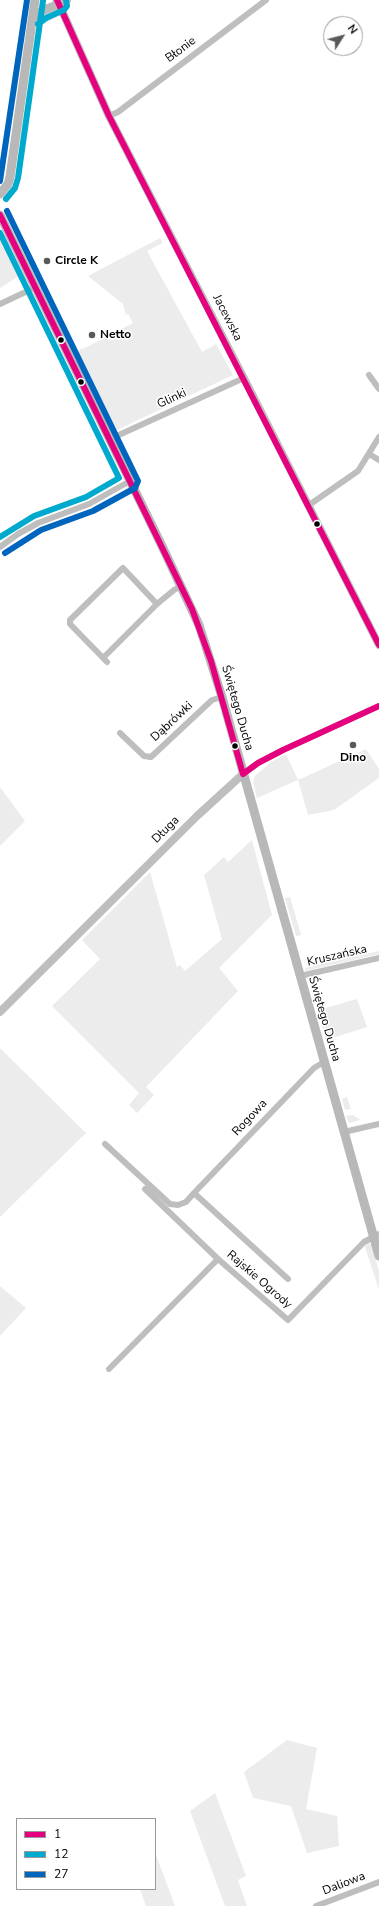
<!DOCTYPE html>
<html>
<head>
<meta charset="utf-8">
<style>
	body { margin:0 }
	#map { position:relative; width:379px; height:1906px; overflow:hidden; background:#fff; font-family:"Nunito Sans",sans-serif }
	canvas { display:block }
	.legend { position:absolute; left:16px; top:1818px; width:140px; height:72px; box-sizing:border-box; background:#fff; border:1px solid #999; margin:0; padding:5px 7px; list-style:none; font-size:12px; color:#000 }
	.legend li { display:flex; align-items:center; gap:8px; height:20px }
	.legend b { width:20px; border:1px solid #999 }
	.north { position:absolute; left:323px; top:16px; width:40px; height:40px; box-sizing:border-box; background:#fff; border:1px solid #999; border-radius:50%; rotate:54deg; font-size:11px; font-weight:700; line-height:16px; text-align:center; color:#000 }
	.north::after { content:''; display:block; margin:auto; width:14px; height:18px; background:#595959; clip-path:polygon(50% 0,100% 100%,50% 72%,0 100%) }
</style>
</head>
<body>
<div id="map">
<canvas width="379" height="1906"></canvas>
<ul class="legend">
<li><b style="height:5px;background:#e5007d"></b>1</li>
<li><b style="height:5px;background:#00a9ce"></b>12</li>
<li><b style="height:5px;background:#0065bd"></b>27</li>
</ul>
<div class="north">N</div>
</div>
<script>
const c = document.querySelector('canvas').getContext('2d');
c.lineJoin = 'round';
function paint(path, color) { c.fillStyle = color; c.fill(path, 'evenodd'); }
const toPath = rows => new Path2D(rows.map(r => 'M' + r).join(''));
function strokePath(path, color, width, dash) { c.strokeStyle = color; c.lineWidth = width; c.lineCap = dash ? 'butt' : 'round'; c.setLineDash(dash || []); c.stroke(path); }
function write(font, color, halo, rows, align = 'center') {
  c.font = font + ' "Nunito Sans",sans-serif'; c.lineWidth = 3; c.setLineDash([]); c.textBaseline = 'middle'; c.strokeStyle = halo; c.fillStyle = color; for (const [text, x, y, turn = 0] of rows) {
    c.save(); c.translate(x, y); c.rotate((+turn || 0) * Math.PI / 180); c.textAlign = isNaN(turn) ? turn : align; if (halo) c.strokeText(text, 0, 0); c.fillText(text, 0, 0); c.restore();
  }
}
paint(toPath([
	[52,12,59,16,40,26,36,25,40,18,46,14],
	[0,236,19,276,0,288],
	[160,238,163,243,147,251,202,352,216,344,233,375,117,430,111,427,101,412,85,371,74,356,82,348,83,349,133,323,128,314,126,315,123,304,88,276],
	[366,749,379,769,379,778,334,810,308,815,298,780,257,798,253,782,255,776,271,762,286,754,298,780],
	[0,787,25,821,0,846],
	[252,840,272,915,219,968,238,991,146,1087,154,1095,137,1113,129,1105,139,1093,52,1006,100,959,82,940,150,872,177,967,180,965,185,971,222,939,204,875,224,857,228,862],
	[290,897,301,935,296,936,285,898],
	[379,951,379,954,305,971,305,968],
	[323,977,315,985,322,1009,357,999,367,1027,326,1040,310,980],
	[0,1048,86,1133,0,1217],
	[347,1097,351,1109,345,1110,342,1099],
	[353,1115,361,1120,349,1123,346,1116],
	[368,1242,372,1246,379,1271,379,1290,364,1244],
	[0,1286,26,1308,0,1336],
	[287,1740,317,1748,306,1809,337,1816,339,1846,307,1853,291,1806,253,1798,244,1772],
	[215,1793,246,1876,238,1880,247,1906,225,1906,190,1811],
	[155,1852,175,1906,146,1906,140,1889,155,1889]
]), '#ececec');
strokePath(toPath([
	[109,116,118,112,266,0],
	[0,304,36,287],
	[369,375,379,389],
	[110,439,244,378],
	[369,454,379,460],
	[309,505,358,471,379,437],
	[0,547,18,534,38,523,89,504,130,481],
	[103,658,157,604,174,590,181,586],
	[107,662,70,624,70,620,123,568,157,604],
	[120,733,144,756,151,757,212,700,222,697],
	[243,774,258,763,283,750,379,706],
	[300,976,379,958],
	[344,1132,379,1124],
	[105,1144,170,1204,178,1205,186,1202,194,1193],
	[145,1189,218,1259,288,1320,364,1242,379,1234],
	[288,1279,194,1193,314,1068,324,1062],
	[109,1369,218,1259],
	[316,1906,379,1882]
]), '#bebebe', 6);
strokePath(toPath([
	[67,0,59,4,109,116,249,388,379,645],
	[0,1012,197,816,243,774]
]), '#bebebe', 8);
strokePath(toPath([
	[33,18,42,11,59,4,57,0],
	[0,194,8,184,10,177,35,0],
	[0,215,162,546,199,625,222,697,379,1256]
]), '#b8b8b8', 9);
strokePath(toPath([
	[57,0,109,116,379,645],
	[0,215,192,609,211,661,243,774],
	[243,774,258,763,283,750,379,706]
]), '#e5007d', 6);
strokePath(toPath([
	[38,24,46,18,64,10,67,6,66,0],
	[6,199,15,188,18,178,43,1],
	[0,233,119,478,86,497,34,516,0,537]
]), '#00a9ce', 6);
strokePath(toPath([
	[0,181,27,0],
	[5,553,41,530,93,511,135,488,138,481,7,211]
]), '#0065bd', 6);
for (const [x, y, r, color] of [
	[47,261,4,"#595959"],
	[92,335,4,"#595959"],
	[61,340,3.5,"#000"],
	[81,382,3.5,"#000"],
	[317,524,3.5,"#000"],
	[353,745,4,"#595959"],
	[235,746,3.5,"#000"]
]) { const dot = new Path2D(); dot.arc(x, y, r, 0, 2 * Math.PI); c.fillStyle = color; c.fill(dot); strokePath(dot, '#fff', 1.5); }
write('12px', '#000', '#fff', [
	["Błonie",181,50,-37],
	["Jacewska",227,318,63],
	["Glinki",172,399,-25],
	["Świętego Ducha",237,708,74],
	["Dąbrówki",172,722,-43],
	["Długa",166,830,-45],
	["Kruszańska",337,956,-13],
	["Świętego Ducha",324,1019,74],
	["Rogowa",250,1118,-47],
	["Rajskie Ogrody",259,1280,41],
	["Daliowa",344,1884,-21]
]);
write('bold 12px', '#000', '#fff', [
	["Circle K",55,261],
	["Netto",100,335],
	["Dino",353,758,"center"]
], 'left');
</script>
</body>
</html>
